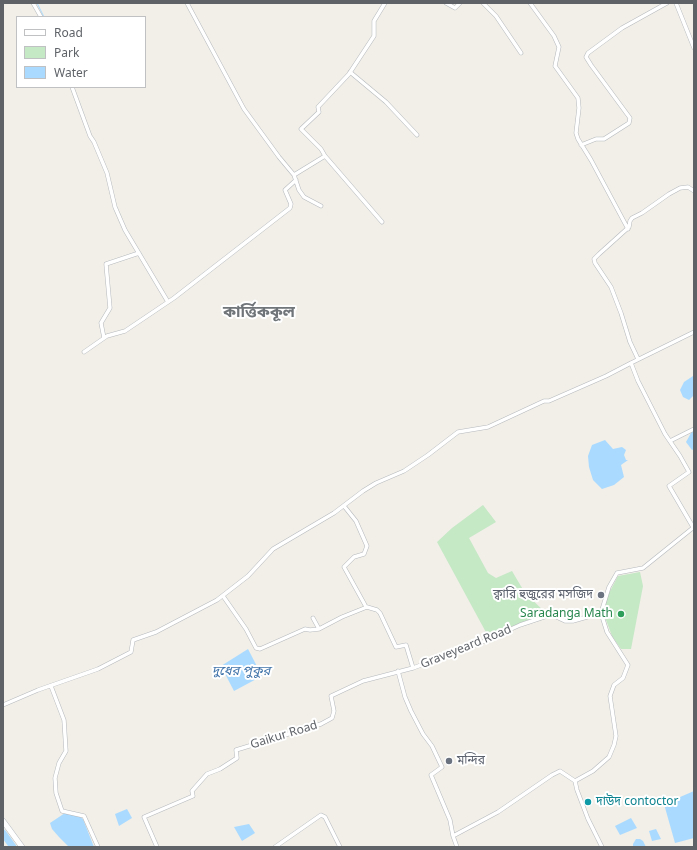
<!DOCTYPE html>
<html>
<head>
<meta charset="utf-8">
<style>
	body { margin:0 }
	#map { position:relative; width:697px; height:850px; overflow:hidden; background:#f1efe8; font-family:"Noto Sans",sans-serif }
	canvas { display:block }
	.frame { position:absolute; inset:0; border:4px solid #5f6368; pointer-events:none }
	.legend { position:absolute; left:16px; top:16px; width:130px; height:72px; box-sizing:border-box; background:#fff; border:1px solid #bfc1c3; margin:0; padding:5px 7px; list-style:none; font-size:12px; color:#5f6368 }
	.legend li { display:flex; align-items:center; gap:8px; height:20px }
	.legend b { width:20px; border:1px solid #bfc1c3 }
</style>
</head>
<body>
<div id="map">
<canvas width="697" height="850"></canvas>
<div class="frame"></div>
<ul class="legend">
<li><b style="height:5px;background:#fff"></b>Road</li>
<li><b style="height:11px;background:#c5e8c5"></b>Park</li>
<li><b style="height:11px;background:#aadaff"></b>Water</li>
</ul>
</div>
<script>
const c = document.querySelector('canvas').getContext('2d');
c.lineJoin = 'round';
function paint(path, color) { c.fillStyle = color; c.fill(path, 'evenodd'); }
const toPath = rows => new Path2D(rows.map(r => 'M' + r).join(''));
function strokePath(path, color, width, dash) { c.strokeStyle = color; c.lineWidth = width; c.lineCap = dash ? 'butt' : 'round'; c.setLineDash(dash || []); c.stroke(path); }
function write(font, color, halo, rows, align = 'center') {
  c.font = font + ' "Noto Sans","Noto Sans Bengali",sans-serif'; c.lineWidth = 4; c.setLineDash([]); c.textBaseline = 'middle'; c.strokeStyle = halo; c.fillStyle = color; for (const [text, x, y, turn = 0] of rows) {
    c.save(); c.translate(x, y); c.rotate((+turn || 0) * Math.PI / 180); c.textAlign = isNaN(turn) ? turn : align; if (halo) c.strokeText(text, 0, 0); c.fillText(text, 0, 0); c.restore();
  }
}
paint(toPath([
	[483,505,496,522,469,538,488,573,496,578,512,571,525,593,546,613,488,636,437,542,452,528],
	[640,572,643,586,631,649,621,649,612,636,606,620,604,609,608,595,618,576]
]), '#c5e8c5');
paint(toPath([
	[693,376,694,395,689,400,683,397,680,390,684,382],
	[694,431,694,449,692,450,686,442,691,433],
	[605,440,613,449,622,447,626,450,624,455,626,460,628,460,621,465,624,477,614,485,602,489,593,480,589,467,588,456,592,445],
	[248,649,262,676,234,691,221,666],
	[694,791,694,838,675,843,664,804],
	[127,809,132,818,119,826,115,814],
	[65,813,76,814,83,819,94,847,69,847,59,837,52,829,50,823],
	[631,818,637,828,620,835,615,826],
	[249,824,255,833,242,841,234,827],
	[656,829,661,839,652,841,649,831],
	[636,839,640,839,643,841,646,847,633,847,633,844]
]), '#aadaff');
strokePath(toPath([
	[37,3,44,17]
]), '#aadaff', 1);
strokePath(toPath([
	[3,833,13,847]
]), '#aadaff', 7);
const street = toPath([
	[33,3,41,17],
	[187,3,244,109,279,157,294,175,299,190,304,197,321,206],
	[446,3,455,8,460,3],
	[483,3,496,16,521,53],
	[530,3,554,36,559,47,555,66,578,98,579,108,576,133,578,139,591,160,628,229],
	[676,3,694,48],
	[350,72,386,102,417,135],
	[72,87,90,136,94,142,107,173,115,207,125,230,168,302],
	[581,145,596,139,604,139,629,123,630,118,591,65,586,57,588,53,622,28,667,3],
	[325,156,321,149,301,129,319,112,318,107,349,74,374,36,374,21,385,3],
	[294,175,325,156,382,222],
	[104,338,101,323,110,308,106,264,139,253],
	[84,352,107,336,125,331,174,298,290,208,291,204,285,190,296,180],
	[638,359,630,342,621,313,611,287,595,263,594,259,599,254,629,227,630,221,632,218,642,213,669,194,680,188,688,187,694,191],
	[631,363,638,381,665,434,680,456,689,472,669,486,693,527],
	[670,441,694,429],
	[344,506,356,521,367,546,364,554,354,557,344,567,365,605],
	[223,596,246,629,256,648,260,649,305,629,310,630,319,629,342,617,367,607,377,610,380,613,396,647,406,645,413,668],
	[313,618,319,629],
	[398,671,405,697,411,711,423,734,432,746,442,767,431,775,450,820,453,836],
	[51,686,64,720,66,751,59,763,55,778,56,793,62,811,84,816,98,847],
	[3,705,38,690,98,669,131,652,133,640,156,632,217,600,248,576,273,549,334,513,363,491,376,483,404,471,428,455,458,432,488,427,544,401,549,401,606,376,631,363,694,332],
	[575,781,593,771,609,757,614,745,616,736,610,696,614,685,623,678,628,665,607,632,601,613,609,587,617,573,643,568,694,527],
	[575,781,577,790,588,819,602,847],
	[157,847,144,817,193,796,192,791,207,774,220,769,237,758,236,750,321,724,332,718,334,711,331,696,363,681,413,668,478,644,520,625,547,616,550,614,565,621,573,621,601,613],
	[275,847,321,815,325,817,340,847],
	[457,847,453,836,498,812,552,775,560,771,575,781]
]);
const secondary = toPath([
	[3,821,22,847]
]);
strokePath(street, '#b5b8bc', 4.5);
strokePath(secondary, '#b6babf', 6);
strokePath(street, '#fff', 3.5);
strokePath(secondary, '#fff', 5);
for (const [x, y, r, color] of [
	[601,595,4,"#6b7280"],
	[621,614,4,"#2e9e5b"],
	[449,761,4,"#6b7280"],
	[588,802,4,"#0f9aa8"]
]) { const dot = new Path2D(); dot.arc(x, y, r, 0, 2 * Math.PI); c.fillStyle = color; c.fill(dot); strokePath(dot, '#fff', 1.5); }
write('12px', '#5b616d', '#fff', [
	["ক্বারি হুজুরের মসজিদ",593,595],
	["মন্দির",457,761,"left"]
], 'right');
write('12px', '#27864d', '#fff', [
	["Saradanga Math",613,614]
], 'right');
write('12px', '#5f6368', '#fff', [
	["Graveyeard Road",466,647,-22],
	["Gaikur Road",284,735,-17]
]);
write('12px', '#0d838f', '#fff', [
	["দাউদ contoctor",596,802]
], 'left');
write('italic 13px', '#4174aa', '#fff', [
	["দুধের পুকুর",241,671]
]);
write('bold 16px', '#70757a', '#fff', [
	["কার্ত্তিককূল",259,312]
]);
</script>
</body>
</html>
